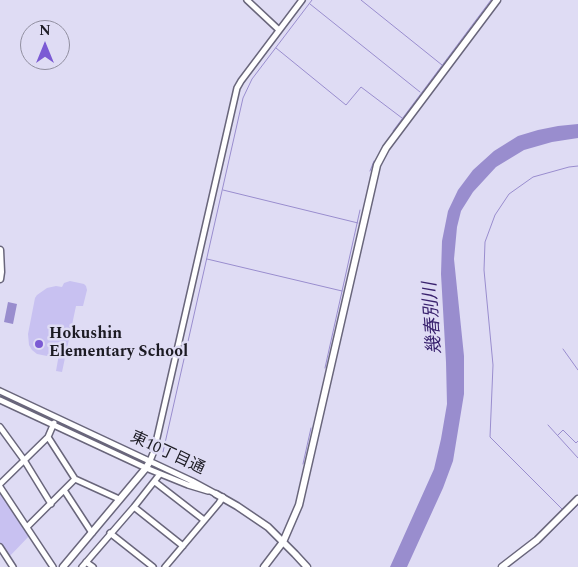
<!DOCTYPE html>
<html>
<head>
<meta charset="utf-8">
<style>
	body { margin:0 }
	#map { position:relative; width:578px; height:567px; overflow:hidden; background:#dfdcf4; font-family:Spectral,serif }
	canvas { display:block }
	.north { position:absolute; left:20px; top:20px; width:50px; height:50px; box-sizing:border-box; background:#dfdcf4; border:1px solid #918fa0; border-radius:50%; rotate:0deg; font-size:14px; font-weight:700; line-height:20px; text-align:center; color:#1c1b23 }
	.north::after { content:''; display:block; margin:auto; width:18px; height:22px; background:#7b5ad4; clip-path:polygon(50% 0,100% 100%,50% 72%,0 100%) }
</style>
</head>
<body>
<div id="map">
<canvas width="578" height="567"></canvas>
<div class="north">N</div>
</div>
<script>
const c = document.querySelector('canvas').getContext('2d');
c.lineJoin = 'round';
function paint(path, color) { c.fillStyle = color; c.fill(path, 'evenodd'); }
const toPath = rows => new Path2D(rows.map(r => 'M' + r).join(''));
function strokePath(path, color, width, dash) { c.strokeStyle = color; c.lineWidth = width; c.lineCap = dash ? 'butt' : 'round'; c.setLineDash(dash || []); c.stroke(path); }
function write(font, color, halo, rows, align = 'center') {
  c.font = font + ' Spectral,"Noto Sans JP",serif'; c.lineWidth = 5; c.setLineDash([]); c.textBaseline = 'middle'; c.strokeStyle = halo; c.fillStyle = color; for (const [text, x, y, turn = 0] of rows) {
    c.save(); c.translate(x, y); c.rotate((+turn || 0) * Math.PI / 180); c.textAlign = isNaN(turn) ? turn : align; if (halo) c.strokeText(text, 0, 0); c.fillText(text, 0, 0); c.restore();
  }
}
paint(toPath([
	[70,281,84,284,86,286,87,290,83,306,76,306,62,372,56,371,59,354,47,356,37,354,32,350,29,345,28,334,35,298,37,295,47,288,56,286,62,287,64,283],
	[0,487,31,534,8,558,0,547]
]), '#c8c1f1');
paint(toPath([
	[578,124,578,138,552,142,524,150,496,167,473,192,461,211,457,227,454,259,464,356,464,394,453,461,443,488,407,567,390,567,434,469,441,439,447,404,446,362,441,274,442,241,448,211,458,190,473,170,494,151,518,136,538,130,558,126],
	[8,302,17,304,13,324,4,322]
]), '#998dce');
strokePath(toPath([
	[361,0,442,65],
	[310,4,420,92],
	[276,48,346,105,361,87,402,118],
	[393,131,491,0],
	[370,171,374,161],
	[223,190,358,223],
	[207,259,342,291],
	[563,349,578,370],
	[325,368,360,210],
	[548,425,578,458],
	[558,435,563,430,576,443,578,441],
	[163,452,243,98,252,79,312,0],
	[303,464,311,428],
	[562,509,490,437,493,365,484,270,485,242,495,215,509,194,533,177,569,167,578,166],
	[538,544,578,505]
]), '#998dce', 1);
const minor = toPath([
	[247,0,279,30],
	[0,391,192,481,216,494],
	[0,400,146,468,188,485,208,491],
	[0,427,24,460,51,504],
	[48,437,75,479,119,499],
	[150,461,154,451,237,88,241,81,302,0],
	[155,482,204,520],
	[0,484,48,437,54,423],
	[0,487,53,567],
	[64,490,92,533],
	[134,507,183,546],
	[27,527,75,479],
	[110,533,153,567],
	[0,547,13,567],
	[86,562,93,567],
	[82,567,134,507,160,474],
	[165,567,219,503,223,497]
]);
const tertiary = toPath([
	[0,250,1,272,0,279],
	[216,494,237,506,268,527,295,554,307,567],
	[63,567,146,468,150,461],
	[264,567,283,542,299,505,377,165,386,148,497,0],
	[502,567,537,540,578,499]
]);
strokePath(minor, '#69667b', 8);
strokePath(tertiary, '#69667b', 9);
strokePath(minor, '#fff', 5);
strokePath(tertiary, '#fff', 6);
for (const [x, y, r, color] of [
	[39,344,5,"#7b5ad4"]
]) { const dot = new Path2D(); dot.arc(x, y, r, 0, 2 * Math.PI); c.fillStyle = color; c.fill(dot); strokePath(dot, '#dfdcf4', 2); }
write('bold 16px', '#1c1b23', '#dfdcf4', [
	["Hokushin",49,335],
	["Elementary School",49,353]
], 'left');
write('16px', '#1c1b23', '#dfdcf4', [
	["東10丁目通",167,454,25]
]);
write('italic 18px', '#39226e', '#dfdcf4', [
	["幾春別川",434,318,-94]
]);
</script>
</body>
</html>
